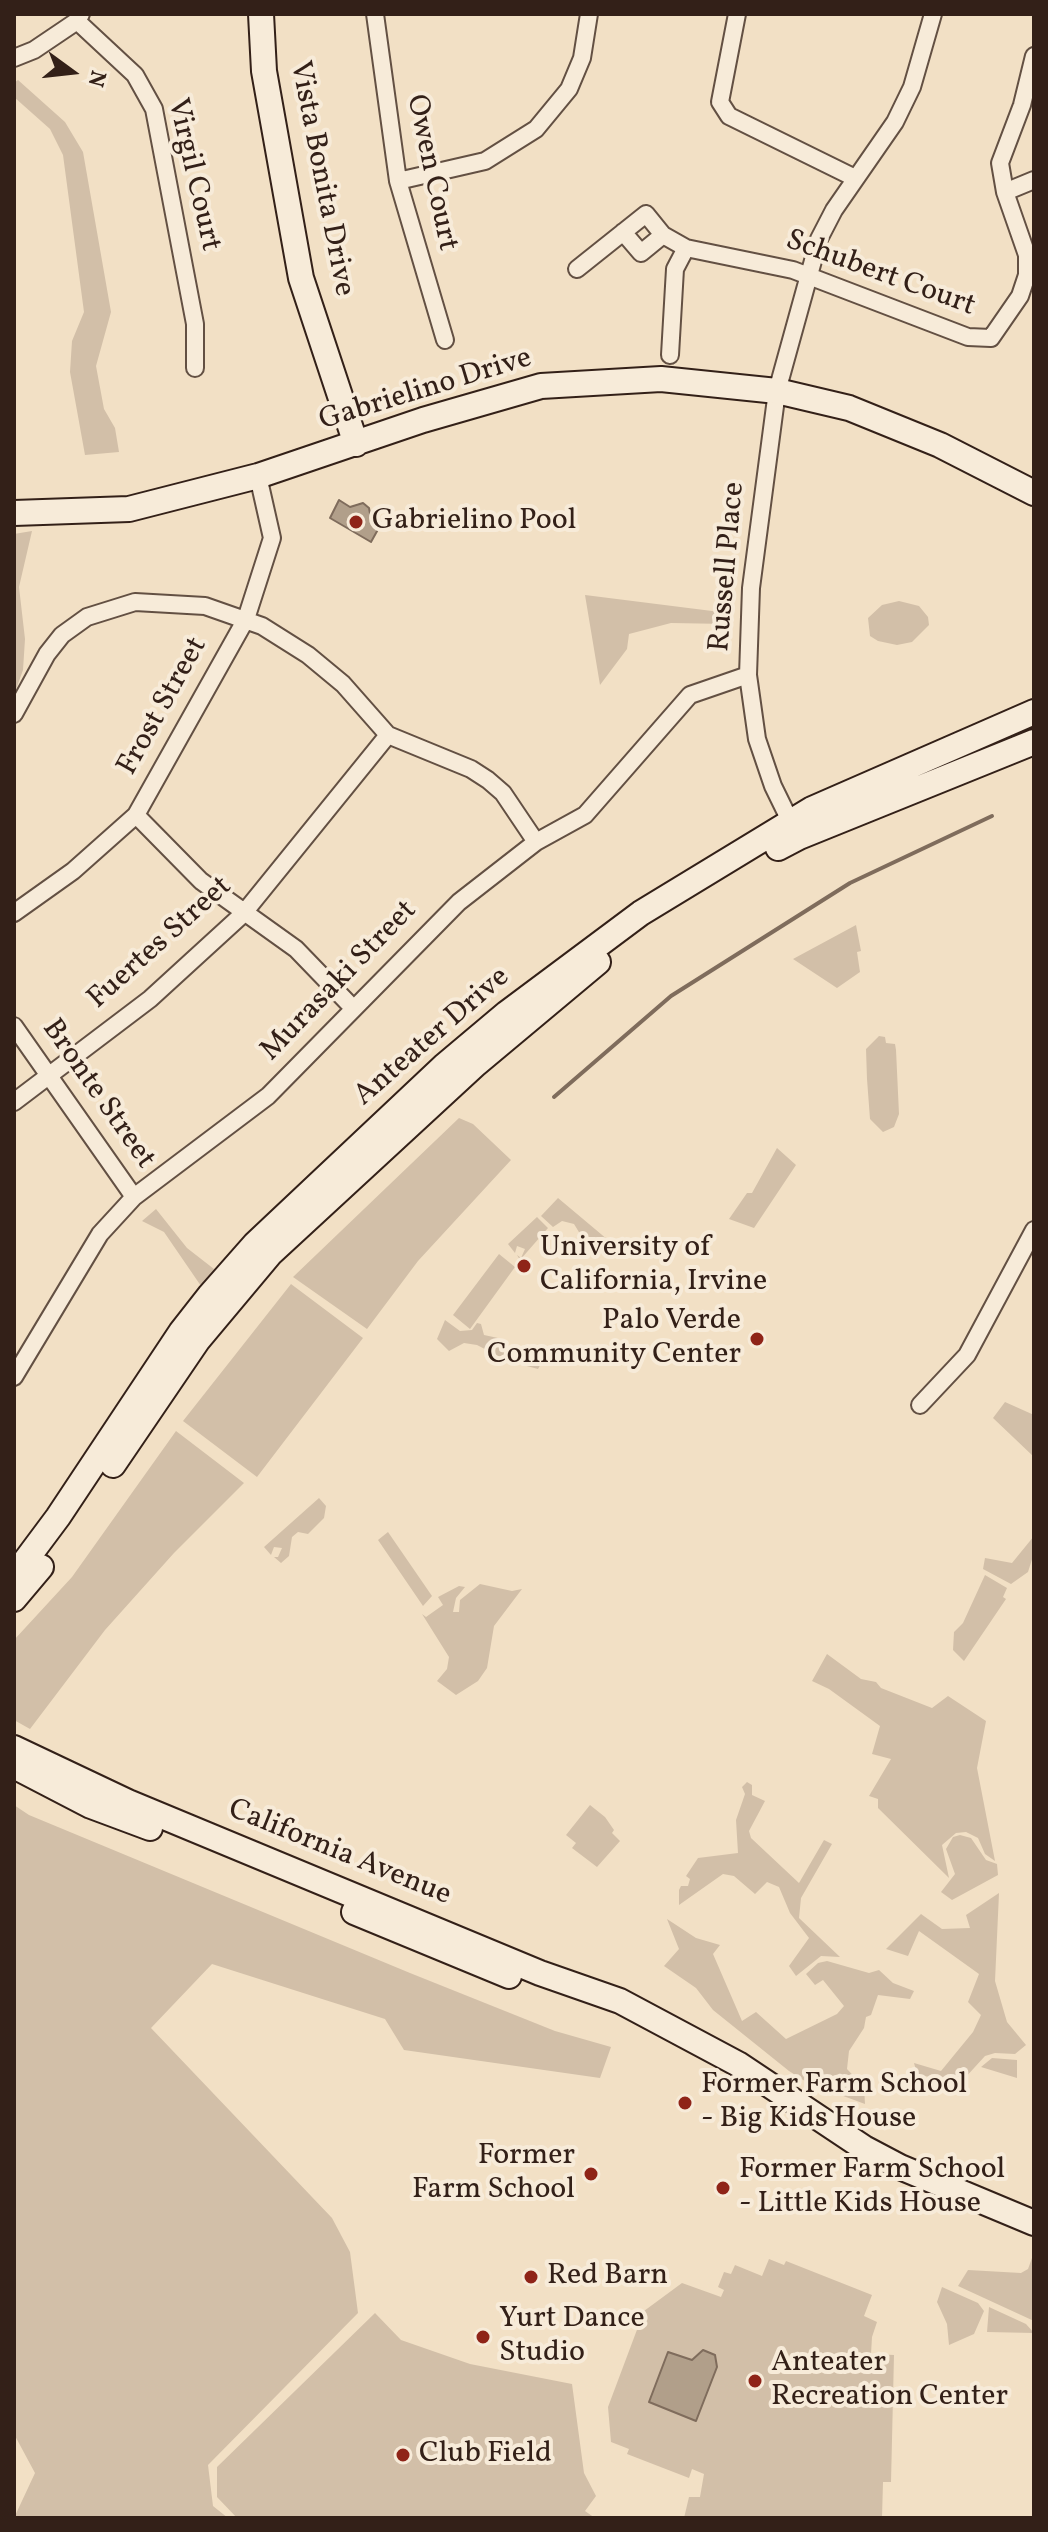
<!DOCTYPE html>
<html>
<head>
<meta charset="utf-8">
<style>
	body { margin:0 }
	#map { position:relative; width:1048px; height:2532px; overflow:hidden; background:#f2e0c5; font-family:Vollkorn,serif }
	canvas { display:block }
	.frame { position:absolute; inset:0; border:16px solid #332018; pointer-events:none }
	.north { position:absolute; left:32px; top:32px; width:80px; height:80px; -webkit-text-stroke:6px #f7ebd9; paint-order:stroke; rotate:105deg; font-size:22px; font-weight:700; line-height:32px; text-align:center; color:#332018 }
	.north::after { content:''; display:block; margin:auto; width:28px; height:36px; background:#332018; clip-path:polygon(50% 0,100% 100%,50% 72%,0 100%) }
</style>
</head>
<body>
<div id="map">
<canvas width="1048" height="2532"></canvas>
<div class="frame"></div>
<div class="north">N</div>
</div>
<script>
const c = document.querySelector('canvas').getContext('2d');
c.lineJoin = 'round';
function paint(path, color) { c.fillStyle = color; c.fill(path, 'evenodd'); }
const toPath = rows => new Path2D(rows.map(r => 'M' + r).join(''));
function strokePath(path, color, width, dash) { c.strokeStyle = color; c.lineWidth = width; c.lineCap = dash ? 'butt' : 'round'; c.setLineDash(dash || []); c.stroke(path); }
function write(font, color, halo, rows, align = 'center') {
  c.font = font + ' Vollkorn,serif'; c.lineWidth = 8; c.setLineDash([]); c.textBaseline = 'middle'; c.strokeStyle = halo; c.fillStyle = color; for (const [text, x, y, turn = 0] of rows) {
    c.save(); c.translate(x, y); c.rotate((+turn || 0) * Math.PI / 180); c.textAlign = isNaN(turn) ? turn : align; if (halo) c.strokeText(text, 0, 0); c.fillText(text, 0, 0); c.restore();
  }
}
paint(toPath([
	[18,80,65,122,83,152,111,312,96,366,104,409,115,428,119,452,85,455,70,372,72,341,84,312,63,155,50,129,14,97,14,83],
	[32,531,19,587,25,639,23,670,14,695,14,534],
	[585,595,728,613,727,624,671,623,629,634,627,649,600,685],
	[899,601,919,606,928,617,929,625,912,642,897,645,878,641,870,636,868,618,882,605],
	[856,925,861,951,857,952,860,972,837,988,793,959],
	[879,1036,885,1037,886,1043,895,1044,896,1050,899,1114,894,1127,883,1132,870,1119,867,1079,866,1049],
	[459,1118,473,1124,511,1160,418,1261,367,1329,293,1277],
	[777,1148,796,1165,754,1228,729,1219,747,1193,752,1193],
	[558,1198,614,1245,610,1254,604,1247,585,1242,574,1224,562,1221,553,1227,541,1216],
	[156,1209,187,1248,214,1269,201,1286,164,1232,142,1221],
	[537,1217,548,1228,520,1260,517,1255,521,1258,525,1249,517,1246,515,1253,508,1244],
	[499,1254,515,1267,470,1329,453,1315],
	[291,1284,363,1338,257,1477,183,1421],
	[445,1320,460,1331,472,1330,477,1323,481,1324,484,1335,498,1338,508,1346,542,1362,538,1369,508,1361,477,1345,464,1343,449,1351,437,1339],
	[1005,1402,1034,1415,1034,1457,993,1418],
	[176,1431,244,1483,174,1553,105,1630,30,1729,14,1720,14,1640,72,1577],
	[319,1498,326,1506,324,1518,308,1534,298,1532,292,1537,289,1556,281,1563,274,1557,278,1557,282,1548,274,1547,271,1555,264,1547],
	[388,1532,432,1596,423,1606,378,1540],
	[1034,1536,1034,1553,1028,1572,1011,1584,983,1569,985,1558,1012,1563],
	[985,1575,1007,1588,1003,1597,1006,1599,964,1661,953,1650,954,1632,963,1623],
	[480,1584,512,1591,522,1589,494,1626,487,1668,478,1681,456,1695,437,1681,447,1669,449,1657,422,1614,426,1617,443,1605,438,1597,459,1586,465,1587,456,1598,453,1612,459,1612,460,1600],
	[827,1654,861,1679,876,1682,881,1688,932,1708,948,1696,986,1721,977,1768,995,1861,985,1854,978,1838,966,1832,956,1833,942,1845,949,1878,878,1808,878,1799,869,1796,891,1759,872,1754,880,1726,829,1689,812,1681],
	[747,1782,752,1785,752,1795,765,1801,749,1831,751,1838,799,1883,824,1840,832,1844,801,1898,799,1918,840,1957,821,1956,796,1976,789,1966,809,1938,790,1913,779,1887,767,1882,755,1894,734,1876,723,1874,679,1905,679,1890,681,1886,688,1886,690,1879,686,1876,698,1858,738,1853,736,1820,745,1794,742,1787],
	[14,1805,29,1815,410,1973,555,2031,611,2047,600,2078,404,2050,385,2019,212,1964,151,2028,332,2218,350,2252,358,2313,208,2465,213,2506,228,2518,14,2518,35,2473,14,2434],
	[590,1805,605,1817,614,1830,612,1833,620,1841,597,1867,572,1848,576,1843,566,1835],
	[960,1835,971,1838,986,1860,997,1864,998,1875,952,1900,941,1892,955,1874,946,1849,953,1837],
	[999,1893,995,1981,1007,2022,1026,2045,1015,2054,995,2053,985,2056,964,2079,949,2082,917,2074,914,2063,941,2071,973,2032,981,2015,968,2002,979,1974,919,1931,908,1956,886,1949,921,1914,942,1929,970,1928,966,1915],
	[667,1919,696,1938,720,1945,713,1954,742,2021,756,2012,786,2039,837,2014,844,2006,823,1980,815,1985,806,1974,818,1963,827,1961,869,1973,879,1970,893,1983,914,1991,910,1999,878,1995,871,2015,866,2017,864,2028,849,2051,847,2069,864,2087,865,2104,808,2083,789,2071,713,2010,696,1988,664,1966,679,1949],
	[992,2058,1017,2060,1017,2078,981,2067],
	[1032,2258,1034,2321,958,2286,968,2270,1021,2273,1028,2269],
	[769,2259,784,2265,786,2261,872,2295,864,2316,877,2322,872,2337,871,2354,894,2355,891,2482,883,2482,882,2518,684,2518,689,2497,700,2497,704,2474,692,2469,689,2478,627,2454,629,2449,611,2442,608,2407,644,2311,682,2283,721,2297,724,2290,718,2287,724,2272,731,2274,735,2265,762,2276],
	[942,2287,978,2303,984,2311,974,2334,949,2345,947,2324,937,2302],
	[989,2307,1026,2324,1034,2333,987,2332],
	[375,2313,401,2340,470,2364,572,2384,584,2473,596,2496,585,2511,595,2518,237,2518,217,2497,217,2467]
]), '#d2bfa8');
const water = toPath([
	[339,500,350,507,363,503,369,508,371,519,381,524,371,542,330,518,339,500],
	[703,2350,715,2355,717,2367,696,2421,649,2402,668,2352,692,2360,703,2350]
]);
paint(water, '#b19f8a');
strokePath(water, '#7f6c5c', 2);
strokePath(toPath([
	[554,1097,671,996,850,883,992,816]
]), '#7f6c5c', 4);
const street = toPath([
	[375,14,398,181,445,340],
	[737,14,720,102,729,116,855,178],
	[77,21,135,75,154,109,195,324,195,368],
	[14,58,34,50,77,21,81,14],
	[398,181,485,161,536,129,569,89,582,58,589,14],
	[1005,192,1034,180],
	[623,232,641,253,663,235],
	[577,269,646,214,663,235,686,248,793,270,968,337,991,338,1020,296,1027,275,1027,255,1005,192,1000,163,1022,105,1034,56],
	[670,355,675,269,686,248],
	[14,714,47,654,62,635,87,617,135,602,205,606,262,626,308,655,343,684,388,735,471,769,488,780,503,793,536,842],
	[136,815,201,881,296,949,353,1008],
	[795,831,773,786,757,739,748,675,751,588,777,391,819,239,834,210,895,122,912,87,933,14],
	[14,913,73,871,136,815,246,619,272,538,258,476],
	[14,1026,134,1197],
	[14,1102,150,999,243,914,388,735],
	[14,1377,100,1234,134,1197,268,1096,459,902,536,842,585,815,690,695,748,675],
	[920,1405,967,1355,1034,1230]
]);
const secondary = toPath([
	[261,14,264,71,301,278,356,444],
	[14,513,129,509,258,476,423,420,541,386,661,379,777,391,849,408,940,445,1034,493],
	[778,848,799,837,1034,742],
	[113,1465,198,1340,270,1254,476,1064,598,962],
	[14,1576,58,1517,181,1332,210,1295,255,1244,444,1066,507,1013,641,913,812,809,1034,712],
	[14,1599,41,1567],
	[14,1748,128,1802,540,1973,620,2001,738,2064,864,2148,900,2167,1034,2223],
	[14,1766,91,1806,150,1828],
	[354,1912,509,1976]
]);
strokePath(street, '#635043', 20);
strokePath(secondary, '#332018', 28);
strokePath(street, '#f7ebd9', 16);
strokePath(secondary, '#f7ebd9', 24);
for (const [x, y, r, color] of [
	[356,522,8,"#8f2418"],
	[524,1266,8,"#8f2418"],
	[757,1339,8,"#8f2418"],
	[685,2103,8,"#8f2418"],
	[591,2174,8,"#8f2418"],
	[723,2188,8,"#8f2418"],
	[531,2277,8,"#8f2418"],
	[483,2337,8,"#8f2418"],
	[755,2381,8,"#8f2418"],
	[403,2455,8,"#8f2418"]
]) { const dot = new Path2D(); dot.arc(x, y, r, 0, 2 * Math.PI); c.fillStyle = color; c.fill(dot); strokePath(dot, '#f7ebd9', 3); }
write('30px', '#332018', '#f7ebd9', [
	["Owen Court",430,173,78],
	["Virgil Court",192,175,77],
	["Vista Bonita Drive",320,179,79],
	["Schubert Court",880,275,20],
	["Gabrielino Drive",426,391,-17],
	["Russell Place",729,567,-85],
	["Frost Street",164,707,-61],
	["Fuertes Street",161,944,-42],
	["Murasaki Street",340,982,-46],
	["Anteater Drive",433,1038,-41],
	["Bronte Street",97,1095,55],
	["California Avenue",339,1854,22]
]);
write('30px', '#332018', '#f7ebd9', [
	["Gabrielino Pool",372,522],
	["University of",540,1249],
	["California, Irvine",540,1283],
	["Palo Verde",741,1322,"right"],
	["Community Center",741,1356,"right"],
	["Former Farm School",701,2086],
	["- Big Kids House",701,2120],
	["Former",575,2157,"right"],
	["Farm School",575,2191,"right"],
	["Former Farm School",739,2171],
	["- Little Kids House",739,2205],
	["Red Barn",547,2277],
	["Yurt Dance",499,2320],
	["Studio",499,2354],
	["Anteater",771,2364],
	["Recreation Center",771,2398],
	["Club Field",419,2455]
], 'left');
</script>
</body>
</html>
